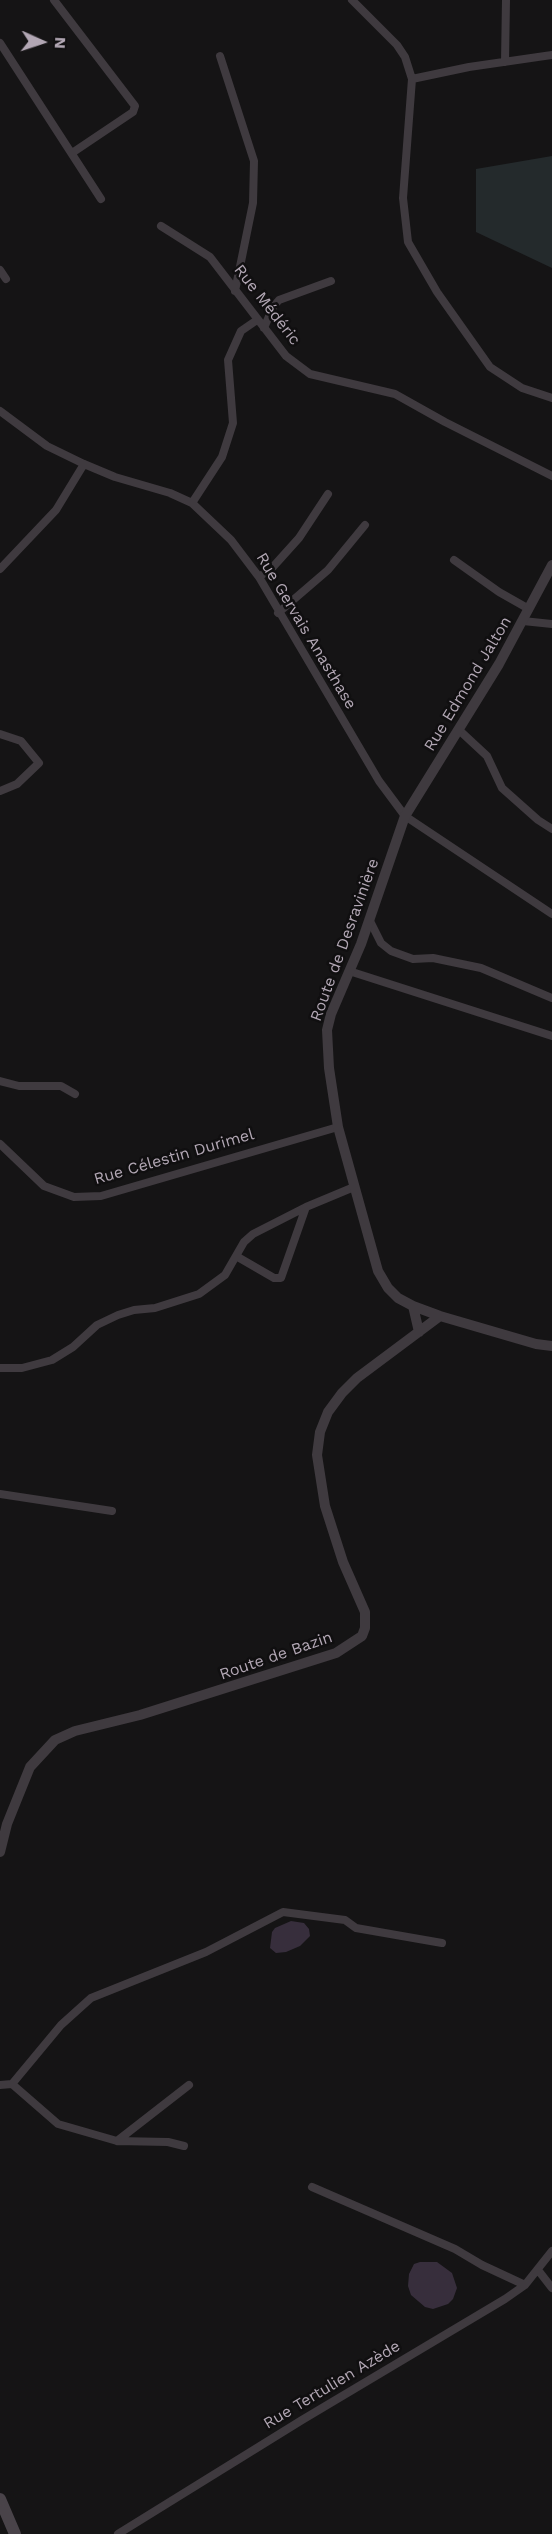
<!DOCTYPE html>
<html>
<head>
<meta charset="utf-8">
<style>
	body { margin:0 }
	#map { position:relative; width:552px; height:2534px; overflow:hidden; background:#151415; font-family:"Work Sans",sans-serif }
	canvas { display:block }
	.north { position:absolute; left:12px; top:12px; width:60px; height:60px; -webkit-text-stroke:4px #100f10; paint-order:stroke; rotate:93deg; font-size:16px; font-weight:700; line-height:24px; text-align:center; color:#b2a7b4 }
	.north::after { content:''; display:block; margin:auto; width:21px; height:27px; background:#b2a7b4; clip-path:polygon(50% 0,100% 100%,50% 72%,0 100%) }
</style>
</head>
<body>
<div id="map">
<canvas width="552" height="2534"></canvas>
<div class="north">N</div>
</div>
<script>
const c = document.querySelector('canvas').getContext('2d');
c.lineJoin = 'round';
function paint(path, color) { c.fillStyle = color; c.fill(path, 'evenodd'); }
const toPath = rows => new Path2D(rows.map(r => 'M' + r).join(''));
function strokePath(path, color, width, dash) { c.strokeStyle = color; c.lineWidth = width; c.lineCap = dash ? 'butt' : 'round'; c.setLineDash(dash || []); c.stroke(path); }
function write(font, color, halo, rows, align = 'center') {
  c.font = font + ' "Work Sans",sans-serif'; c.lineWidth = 5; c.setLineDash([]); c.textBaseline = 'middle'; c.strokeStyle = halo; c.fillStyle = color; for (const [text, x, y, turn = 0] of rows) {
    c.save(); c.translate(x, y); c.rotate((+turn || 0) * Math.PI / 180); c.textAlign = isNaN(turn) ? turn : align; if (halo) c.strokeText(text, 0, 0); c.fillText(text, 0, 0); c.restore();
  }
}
paint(toPath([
	[552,156,552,268,476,232,476,169]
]), '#242a2c');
paint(toPath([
	[291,1921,304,1923,309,1929,310,1936,300,1946,286,1952,276,1953,270,1948,272,1932,275,1928],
	[420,2262,437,2262,452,2273,457,2288,453,2299,448,2304,433,2309,425,2307,411,2295,408,2286,409,2274,414,2264]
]), '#372e3c');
strokePath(toPath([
	[54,0,135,106,133,112,72,153],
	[352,0,397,45,405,57,412,79,403,198,408,242,437,292,490,367,522,388,552,398],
	[0,43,101,199],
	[220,56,254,161,253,203,235,291],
	[505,62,506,0],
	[412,79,469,67,552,55],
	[161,226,210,257,286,356,310,374,395,394,445,422,552,476],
	[0,270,6,279],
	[264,328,273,307,279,300,331,281],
	[0,411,47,446,84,464,115,477,170,493,192,503,231,540,259,577,379,781,405,816,552,914],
	[192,503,222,457,233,423,228,360,241,331,257,320],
	[454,560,499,592,529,609],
	[0,569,56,510,84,464],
	[259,577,272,568,299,538,328,494],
	[278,613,328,570,365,525],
	[523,621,552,624],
	[459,730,487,756,502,788,538,820,552,829],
	[0,734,21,741,39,763,17,784,0,791],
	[369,919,381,943,391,951,413,959,433,958,481,968,552,998],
	[349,971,552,1036],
	[0,1081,19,1086,61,1086,75,1094],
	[0,1144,44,1186,74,1197,101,1196,338,1127],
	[236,1256,274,1278,281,1278,306,1207],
	[0,1368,22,1368,52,1360,73,1347,97,1325,118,1315,134,1310,155,1308,199,1294,225,1275,244,1242,253,1234,306,1207,354,1187],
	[0,1494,112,1511],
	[12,2084,61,2025,91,1998,206,1952,283,1912,345,1920,356,1928,442,1943],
	[0,2085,12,2084,58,2124,117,2141,168,2142,184,2146],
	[117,2141,189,2085],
	[312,2187,455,2249,482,2265,525,2285],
	[538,2270,552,2288],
	[118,2534,302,2420,505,2299,525,2285,552,2251]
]), '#3f3a3f', 8);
strokePath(toPath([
	[552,565,499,664,405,816,361,944,331,1014,327,1030,329,1068,338,1127,378,1271,388,1288,398,1298,413,1306,440,1316,536,1344,552,1346],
	[413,1306,419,1332],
	[0,1852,7,1824,30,1767,55,1740,75,1731,140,1715,336,1653,362,1636,365,1628,365,1612,343,1562,325,1506,317,1455,320,1432,328,1412,342,1393,357,1378,440,1316]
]), '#3f3a3f', 10);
strokePath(toPath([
	[0,2499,15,2534]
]), '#494349', 12);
write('16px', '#b2a7b4', '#100f10', [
	["Rue Médéric",267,305,52],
	["Rue Gervais Anasthase",306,631,59],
	["Rue Edmond Jalton",468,684,-59],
	["Route de Desravinière",345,940,-70],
	["Rue Célestin Durimel",174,1157,-16],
	["Route de Bazin",276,1656,-19],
	["Rue Tertulien Azède",332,2385,-31]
]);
</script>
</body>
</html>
